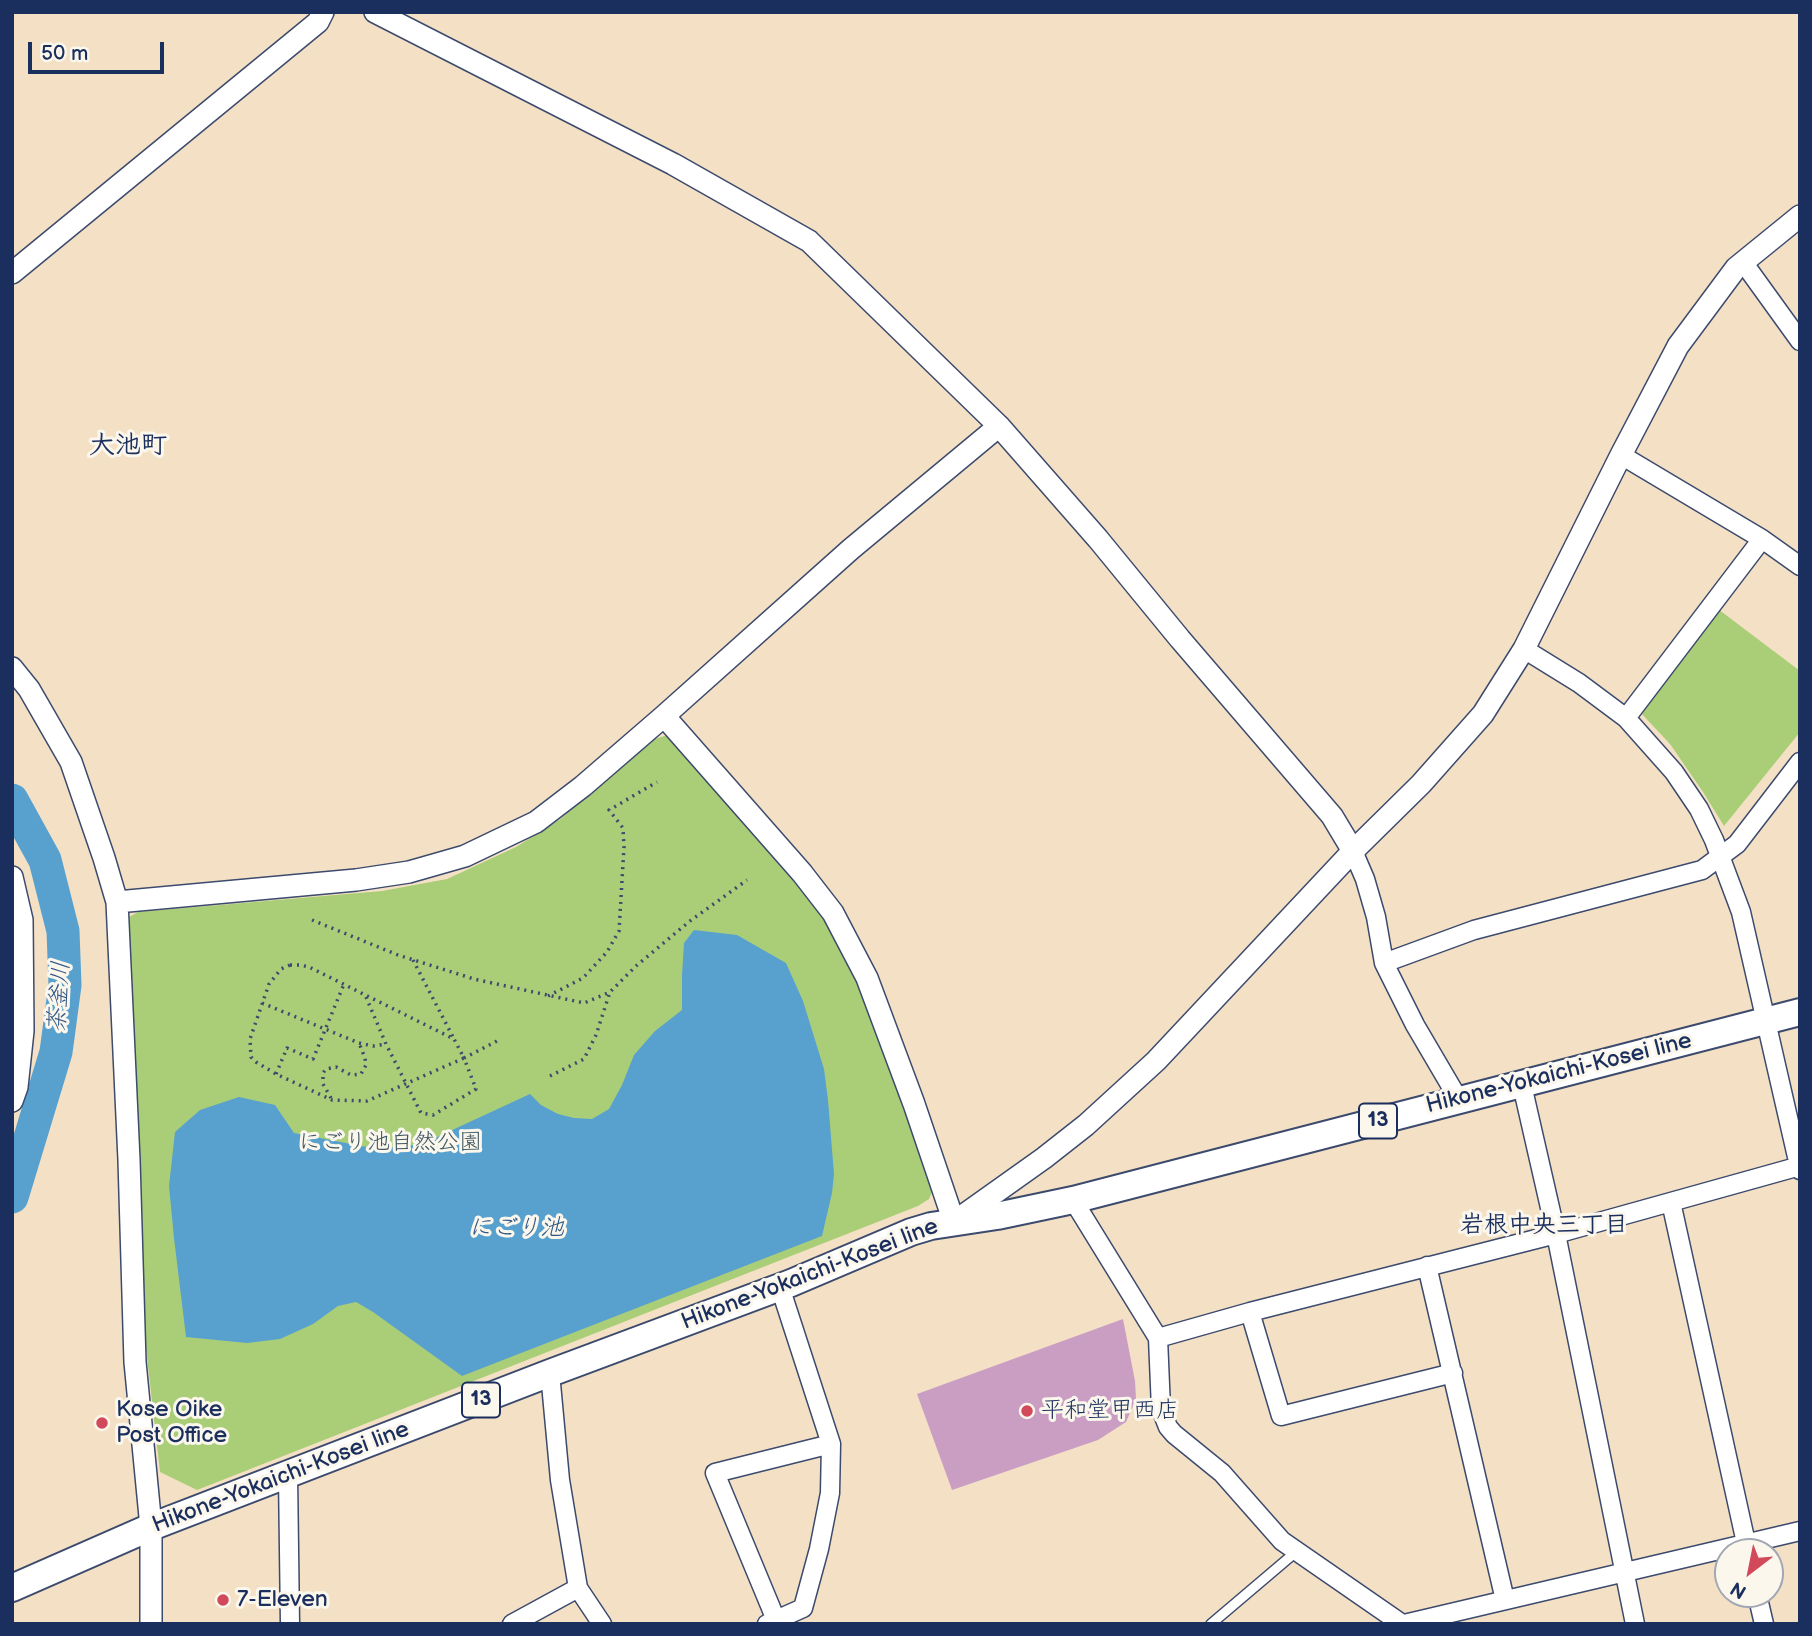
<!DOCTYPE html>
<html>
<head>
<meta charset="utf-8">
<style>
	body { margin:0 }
	#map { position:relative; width:1812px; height:1636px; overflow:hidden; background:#f4e1c5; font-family:"Balsamiq Sans",sans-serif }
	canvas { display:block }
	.frame { position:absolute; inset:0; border:14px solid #1b2f5e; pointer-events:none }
	.north { position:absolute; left:1714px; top:1538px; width:70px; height:70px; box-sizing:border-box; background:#fbf7ec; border:2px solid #a1a7b3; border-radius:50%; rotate:212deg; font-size:19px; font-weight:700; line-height:28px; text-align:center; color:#1b2f5e }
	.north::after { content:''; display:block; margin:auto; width:24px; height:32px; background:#d1495b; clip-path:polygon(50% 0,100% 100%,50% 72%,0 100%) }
	.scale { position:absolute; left:28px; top:42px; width:136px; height:32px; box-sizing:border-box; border:4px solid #1b2f5e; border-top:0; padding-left:9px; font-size:21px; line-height:24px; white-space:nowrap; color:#1b2f5e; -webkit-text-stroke:5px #fbf7ec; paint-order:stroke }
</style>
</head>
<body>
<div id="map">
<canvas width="1812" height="1636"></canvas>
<div class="frame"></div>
<div class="north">N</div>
<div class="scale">50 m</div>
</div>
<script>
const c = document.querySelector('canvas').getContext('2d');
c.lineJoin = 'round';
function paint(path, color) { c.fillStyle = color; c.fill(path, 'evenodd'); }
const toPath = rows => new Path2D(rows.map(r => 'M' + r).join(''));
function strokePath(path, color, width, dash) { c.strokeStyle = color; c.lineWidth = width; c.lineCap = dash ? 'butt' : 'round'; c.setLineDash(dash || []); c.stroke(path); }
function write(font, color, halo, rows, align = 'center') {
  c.font = font + ' "Balsamiq Sans","Klee One",sans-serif'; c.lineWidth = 6; c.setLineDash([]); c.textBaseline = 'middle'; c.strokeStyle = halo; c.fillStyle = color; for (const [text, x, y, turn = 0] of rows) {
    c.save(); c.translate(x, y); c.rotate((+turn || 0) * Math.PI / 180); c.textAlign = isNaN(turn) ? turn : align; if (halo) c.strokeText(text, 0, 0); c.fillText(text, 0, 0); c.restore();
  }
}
paint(toPath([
	[1718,609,1800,671,1800,732,1724,826,1703,792,1670,744,1640,712],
	[668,735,698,771,816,906,837,938,853,969,934,1188,929,1199,918,1206,197,1490,160,1472,143,1322,125,928,129,917,138,912,382,891,447,879,516,847,559,820,654,739]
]), '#aace77');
paint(toPath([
	[694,930,737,935,786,963,803,1001,824,1069,828,1100,834,1174,832,1193,822,1236,462,1376,373,1312,356,1302,338,1306,313,1324,280,1339,247,1343,186,1337,174,1238,169,1186,175,1132,200,1110,239,1097,275,1105,294,1133,377,1149,422,1144,530,1094,541,1105,558,1114,574,1118,592,1119,609,1109,622,1085,634,1055,655,1031,682,1010,682,975,684,943]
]), '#58a1cf');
strokePath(toPath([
	[12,800,45,860,63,931,65,985,56,1052,12,1197]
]), '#58a1cf', 33);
paint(toPath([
	[1123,1319,1135,1381,1136,1399,1126,1422,1098,1440,952,1490,917,1394]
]), '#ca9ec3');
const service = toPath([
	[1211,1624,1297,1551]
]);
const minor = toPath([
	[1743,262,1800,341],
	[1621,455,1762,539,1800,566],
	[1524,649,1579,683,1626,718,1674,772,1699,809,1714,840,1741,912,1800,1170],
	[1626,718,1762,539],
	[1353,851,1365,879,1376,917,1384,963,1415,1025,1459,1100],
	[1384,963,1474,930,1702,870,1737,844,1800,762],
	[1522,1085,1556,1234,1635,1624],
	[1073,1200,1158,1338,1161,1409,1168,1427,1174,1434,1222,1473,1282,1541,1402,1624],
	[1671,1202,1748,1552],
	[1427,1266,1505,1600],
	[1250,1312,1281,1416,1453,1373],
	[1158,1338,1250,1312,1556,1234,1800,1166],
	[550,1373,560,1480,578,1588,602,1624],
	[288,1475,290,1624],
	[1757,1594,1764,1624],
	[776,1620,715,1473,831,1444],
	[512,1624,578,1588],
	[767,1624,803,1608,819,1549,830,1493,831,1444,780,1287],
	[1404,1624,1800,1531]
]);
const tertiary = toPath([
	[375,12,673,164,809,241,999,426,1098,539,1180,639,1332,816,1353,851],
	[12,273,318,22,323,12],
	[12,668,29,689,71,762,104,858,117,902,129,1160,135,1362,151,1527,151,1624],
	[664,716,802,873,833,913,867,978,914,1104,954,1222,1044,1158,1086,1125,1156,1061,1353,851,1421,784,1483,714,1524,649,1621,455,1678,346,1736,268,1800,216],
	[12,877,22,920,23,1031,17,1087,12,1101],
	[117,902,356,880,409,872,465,856,536,822,583,786,664,716,851,549,999,426]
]);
const primary = toPath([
	[12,1588,151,1527,550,1373,791,1283,911,1232,931,1226,997,1216,1073,1200,1800,1012]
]);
strokePath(service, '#3c4a6d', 12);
strokePath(minor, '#3c4a6d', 21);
strokePath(tertiary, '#3c4a6d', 24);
strokePath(primary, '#3c4a6d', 30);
strokePath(toPath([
	[312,920,398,955,474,979,584,1003,610,992,636,966,690,921,747,880],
	[413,960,453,1037],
	[290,965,300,965,309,967,454,1039,464,1058,367,1101,332,1100,276,1074,256,1062,251,1057,250,1039,269,984,281,969,290,965],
	[548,996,583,978,607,952,619,931,624,847,623,828,609,810,657,782],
	[366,997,386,1044,421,1113,433,1115,476,1089,464,1058,501,1039],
	[262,1003,359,1043,373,1046,386,1044],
	[276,1074,287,1048,313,1059,344,984],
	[550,1076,584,1059,596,1035,610,992],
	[331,1098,323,1084,323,1073,326,1069,336,1067,351,1075,361,1074,366,1065,365,1058,359,1043]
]), '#3c4a6d', 3.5, [2, 5]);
strokePath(service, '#fff', 9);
strokePath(minor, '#fff', 18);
strokePath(tertiary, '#fff', 21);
strokePath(primary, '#fff', 26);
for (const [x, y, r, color] of [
	[1027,1411,7,"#d1495b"],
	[102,1423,7,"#d1495b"],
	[223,1600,7,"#d1495b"]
]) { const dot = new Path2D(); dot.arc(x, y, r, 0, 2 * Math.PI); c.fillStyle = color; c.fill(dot); strokePath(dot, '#fbf7ec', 2.5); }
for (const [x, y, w] of [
	[1378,1121,38],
	[481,1400,38]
]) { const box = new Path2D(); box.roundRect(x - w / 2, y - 17.5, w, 35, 5); c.fillStyle = '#fbf7ec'; c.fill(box); strokePath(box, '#1b2f5e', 2); }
write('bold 21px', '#1b2f5e', null, [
	["13",1378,1121],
	["13",481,1400]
]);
write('23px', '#1b2f5e', '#fbf7ec', [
	["Hikone-Yokaichi-Kosei line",1559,1074,-14],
	["Hikone-Yokaichi-Kosei line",810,1275,-21],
	["Hikone-Yokaichi-Kosei line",281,1478,-21]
]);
write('23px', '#3f5764', '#fbf7ec', [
	["にごり池自然公園",390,1143]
]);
write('23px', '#1b2f5e', '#fbf7ec', [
	["Kose Oike",116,1410],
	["Post Office",116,1436],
	["平和堂甲西店",1041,1411],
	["7-Eleven",237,1600]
], 'left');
write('italic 24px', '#305786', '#fbf7ec', [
	["茶釜川",60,997,-86],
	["にごり池",516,1229]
]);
write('bold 24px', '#1b2f5e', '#fbf7ec', [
	["岩根中央三丁目",1544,1226]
]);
write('bold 26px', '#1b2f5e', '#fbf7ec', [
	["大池町",128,446]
]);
</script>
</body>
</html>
